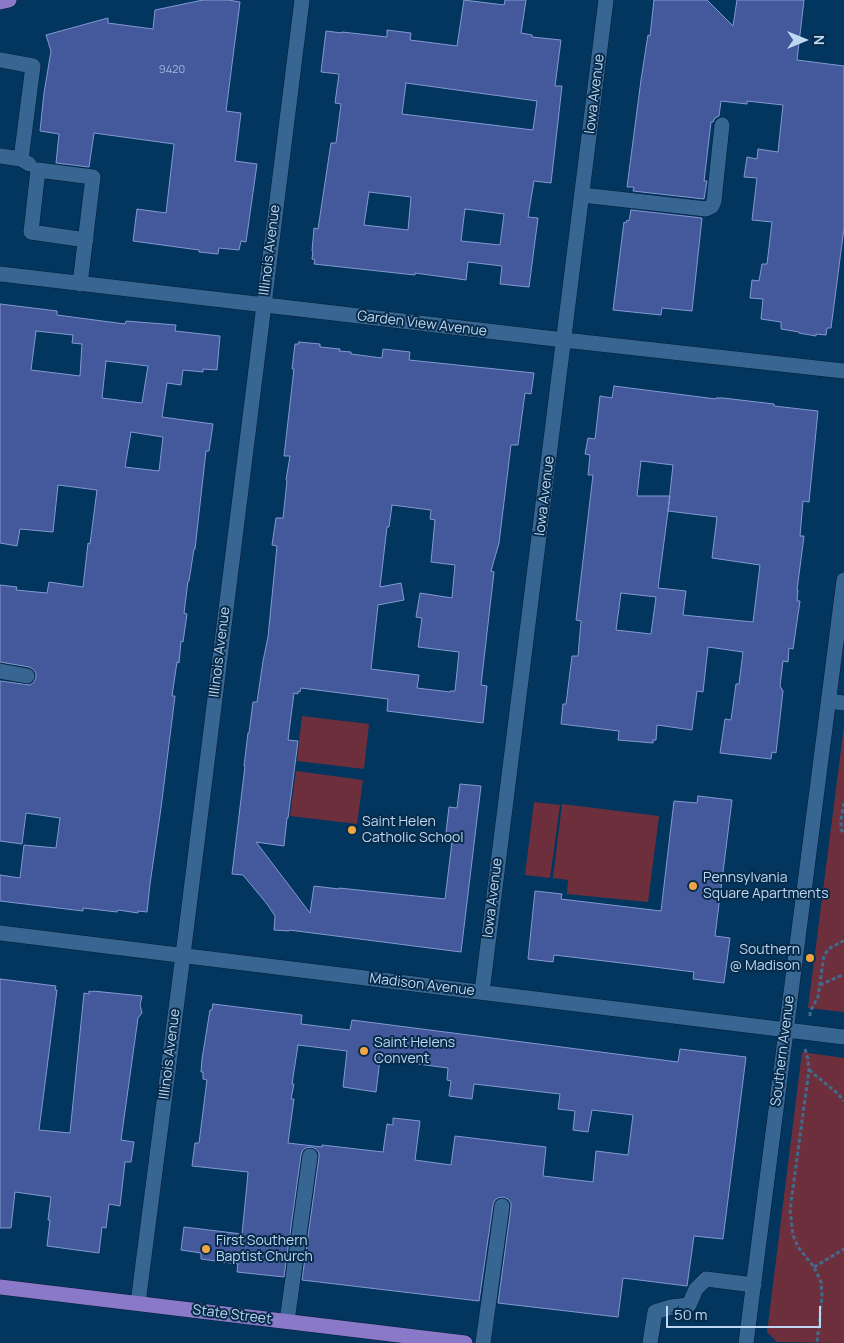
<!DOCTYPE html>
<html>
<head>
<meta charset="utf-8">
<style>
	body { margin:0 }
	#map { position:relative; width:844px; height:1343px; overflow:hidden; background:#02365e; font-family:Manrope,sans-serif }
	canvas { display:block }
	.north { position:absolute; left:779px; top:15px; width:50px; height:50px; -webkit-text-stroke:4px #072c4b; paint-order:stroke; rotate:90deg; font-size:14px; font-weight:700; line-height:20px; text-align:center; color:#bfd7f0 }
	.north::after { content:''; display:block; margin:auto; width:18px; height:22px; background:#bfd7f0; clip-path:polygon(50% 0,100% 100%,50% 72%,0 100%) }
	.scale { position:absolute; left:666px; top:1306px; width:155px; height:22px; box-sizing:border-box; border:2px solid #bfd7f0; border-top:0; padding-left:6px; font-size:15px; line-height:18px; white-space:nowrap; color:#bfd7f0; -webkit-text-stroke:4px #072c4b; paint-order:stroke }
</style>
</head>
<body>
<div id="map">
<canvas width="844" height="1343"></canvas>
<div class="north">N</div>
<div class="scale">50 m</div>
</div>
<script>
const c = document.querySelector('canvas').getContext('2d');
c.lineJoin = 'round';
function paint(path, color) { c.fillStyle = color; c.fill(path, 'evenodd'); }
const toPath = rows => new Path2D(rows.map(r => 'M' + r).join(''));
function strokePath(path, color, width, dash) { c.strokeStyle = color; c.lineWidth = width; c.lineCap = dash ? 'butt' : 'round'; c.setLineDash(dash || []); c.stroke(path); }
function write(font, color, halo, rows, align = 'center') {
  c.font = font + ' Manrope,sans-serif'; c.lineWidth = 4; c.setLineDash([]); c.textBaseline = 'middle'; c.strokeStyle = halo; c.fillStyle = color; for (const [text, x, y, turn = 0] of rows) {
    c.save(); c.translate(x, y); c.rotate((+turn || 0) * Math.PI / 180); c.textAlign = isNaN(turn) ? turn : align; if (halo) c.strokeText(text, 0, 0); c.fillText(text, 0, 0); c.restore();
  }
}
paint(toPath([
	[302,716,369,724,364,769,297,761],
	[844,726,844,1012,808,1008],
	[296,771,363,780,357,824,290,816],
	[534,802,560,805,550,878,525,875],
	[562,804,659,816,648,902,567,894,568,880,553,878],
	[802,1052,844,1058,844,1343,777,1342,767,1332]
]), '#6e2f3d');
const building = toPath([
	[203,0,228,0,240,2,226,111,241,113,235,161,257,164,246,242,241,241,239,250,219,248,218,254,199,252,199,250,133,241,137,209,166,213,174,144,94,133,89,167,56,163,59,134,40,131,44,93,51,51,46,35,108,18,108,23,153,29,155,10,203,0],
	[464,0,504,5,505,0,526,0,521,33,532,35,532,37,561,40,555,86,562,86,551,183,534,181,528,217,538,218,529,287,500,284,502,266,468,262,466,280,415,273,415,275,314,264,315,260,312,259,313,251,312,251,314,228,318,229,331,143,336,143,341,104,335,103,339,74,321,72,326,31,342,33,342,32,387,37,387,30,411,33,410,40,457,46,464,0],
	[406,83,537,101,533,130,402,114,406,83],
	[369,192,411,197,408,230,364,225,369,192],
	[465,209,504,214,500,245,461,241,465,209],
	[654,0,707,0,733,26,737,0,804,0,797,60,844,66,844,228,831,328,827,328,826,335,816,334,816,336,799,333,799,332,781,329,781,322,761,319,763,299,750,298,752,280,759,281,762,264,767,264,772,222,752,220,757,178,744,177,747,157,757,159,758,149,778,152,783,105,747,101,747,104,721,101,719,116,715,118,713,122,711,122,704,181,707,181,704,199,633,191,634,187,627,187,641,80,648,35,650,36,654,0],
	[631,210,702,218,692,311,662,308,661,315,613,310,624,222,626,223,627,220,629,221,631,210],
	[0,304,57,311,57,315,125,324,126,321,176,325,175,331,220,336,217,370,203,369,203,372,183,370,181,385,167,383,162,417,213,424,209,451,206,451,195,549,194,549,189,581,188,581,184,613,187,614,183,642,181,641,179,663,177,662,172,696,175,696,161,808,150,884,147,912,138,911,138,913,118,910,117,912,83,908,83,911,0,901,0,875,20,878,24,845,56,848,60,818,26,813,22,844,0,841,0,681,30,685,34,682,36,677,36,673,33,669,29,667,0,662,0,585,17,587,16,590,47,593,49,582,83,587,88,543,90,544,97,490,58,485,53,532,20,529,17,546,0,543,0,304],
	[36,331,73,335,72,343,82,344,80,376,31,370,36,331],
	[106,361,148,366,142,403,102,398,106,361],
	[131,432,163,437,159,471,125,467,131,432],
	[299,342,320,344,320,347,340,349,339,351,351,352,351,354,382,358,383,349,410,352,409,360,534,373,531,394,525,393,518,445,511,445,499,543,491,571,494,572,481,685,487,686,483,723,387,711,388,699,301,688,300,692,298,691,298,694,294,693,288,740,298,741,288,818,287,818,284,846,256,842,310,913,314,886,339,889,339,888,445,899,452,842,445,841,449,807,457,808,460,784,481,786,461,952,289,930,289,931,274,930,275,916,267,904,243,875,232,874,245,766,244,766,248,733,249,733,253,702,257,702,263,661,268,637,277,546,272,545,276,518,283,518,287,481,286,480,290,456,284,456,294,369,292,369,295,344,299,344,299,342],
	[392,505,431,510,430,519,435,520,431,562,455,565,452,598,420,593,416,617,422,618,418,647,459,652,455,691,450,691,450,692,417,688,419,675,371,669,378,605,404,600,401,583,380,587,387,527,389,527,392,505],
	[614,386,716,399,716,398,723,398,774,404,774,406,818,411,809,502,803,501,800,536,804,536,797,590,798,590,797,601,800,601,793,649,789,648,788,662,783,661,780,686,783,691,776,753,772,752,771,759,720,753,725,719,731,720,736,684,739,684,743,652,708,647,703,692,697,691,692,730,657,725,656,740,653,740,653,743,618,740,619,731,561,724,563,704,566,704,572,656,578,656,581,621,576,620,593,475,588,475,590,455,585,454,588,438,595,439,600,396,612,398,614,386],
	[641,461,673,465,668,511,717,517,712,558,760,565,753,622,683,615,686,591,658,588,670,496,637,496,641,461],
	[621,593,656,597,651,634,616,630,621,593],
	[698,796,732,800,715,936,730,938,724,983,693,979,694,972,630,964,554,955,553,962,528,959,535,891,562,894,561,899,661,911,674,801,697,803,698,796],
	[0,979,56,986,55,990,57,990,39,1130,70,1133,84,993,89,994,89,991,92,992,93,991,142,996,140,1005,142,1013,138,1018,121,1140,134,1142,131,1162,125,1162,120,1206,109,1204,106,1228,102,1227,99,1253,47,1246,50,1220,48,1220,51,1197,15,1192,11,1228,0,1228,0,979],
	[213,1004,302,1015,301,1024,350,1030,352,1020,678,1062,680,1049,746,1057,723,1239,694,1236,687,1286,623,1278,618,1317,498,1303,511,1207,511,1203,508,1199,503,1197,498,1198,495,1200,493,1205,479,1301,302,1280,319,1157,319,1153,316,1149,311,1147,306,1148,303,1150,301,1155,284,1277,237,1272,238,1264,201,1259,201,1253,181,1250,184,1227,242,1234,247,1184,248,1172,192,1166,195,1143,199,1143,207,1080,203,1079,203,1072,201,1072,202,1059,210,1010,212,1010,213,1004],
	[298,1045,347,1051,343,1087,376,1092,380,1059,448,1068,447,1080,451,1081,449,1096,472,1099,474,1084,560,1094,558,1109,575,1111,573,1130,588,1132,592,1110,633,1115,628,1155,596,1151,593,1182,543,1176,546,1147,455,1136,451,1165,415,1160,420,1121,393,1118,393,1125,387,1124,383,1152,322,1145,322,1147,288,1143,294,1099,291,1099,294,1084,292,1084,298,1045]
]);
paint(building, '#44599b');
strokePath(building, '#8498d1', 1);
const minor = toPath([
	[0,60,33,66,21,159],
	[0,156,21,159,29,164],
	[582,195,706,209,712,206,714,201,722,125],
	[0,274,564,340,844,371],
	[80,284,93,177,38,170,31,232,86,240],
	[0,671,27,676],
	[829,701,844,703],
	[0,933,844,1037],
	[482,992,606,0],
	[138,1303,183,955,302,0],
	[287,1321,310,1156],
	[483,1343,502,1206],
	[650,1343,655,1312,671,1307,689,1305,696,1289,706,1279,754,1285],
	[746,1343,844,580]
]);
const major = toPath([
	[0,2,9,0],
	[0,1287,465,1343]
]);
strokePath(minor, '#051d33', 16);
strokePath(major, '#051d33', 16);
strokePath(toPath([
	[844,803,841,819,841,829,844,834],
	[820,985,840,976,844,976],
	[810,1016,810,1012,818,997,824,955,830,948,843,941,844,938],
	[805,1049,808,1059,809,1070,790,1210,793,1235,798,1247,814,1267,821,1282,822,1297,817,1343],
	[809,1070,836,1092,844,1101],
	[814,1267,844,1249]
]), '#406b8e', 3, [4, 2.5]);
strokePath(minor, '#386692', 15);
strokePath(major, '#8a79c9', 15);
for (const [x, y, r, color] of [
	[352,830,5,"#f2a542"],
	[693,886,5,"#f2a542"],
	[810,958,5,"#f2a542"],
	[364,1051,5,"#f2a542"],
	[206,1249,5,"#f2a542"]
]) { const dot = new Path2D(); dot.arc(x, y, r, 0, 2 * Math.PI); c.fillStyle = color; c.fill(dot); strokePath(dot, '#072c4b', 2); }
write('11px', '#a0b8db', null, [
	["9420",172,70]
]);
write('14px', '#bfd7f0', '#072c4b', [
	["Iowa Avenue",595,94,-83],
	["Illinois Avenue",270,250,-83],
	["Garden View Avenue",422,324,7],
	["Iowa Avenue",545,496,-83],
	["Illinois Avenue",220,652,-83],
	["Iowa Avenue",493,898,-83],
	["Madison Avenue",422,985,7],
	["Southern Avenue",783,1051,-83],
	["Illinois Avenue",170,1054,-83],
	["State Street",232,1315,7]
]);
write('14px', '#bfd7f0', '#072c4b', [
	["Saint Helen",362,822],
	["Catholic School",362,838],
	["Pennsylvania",703,878],
	["Square Apartments",703,894],
	["Southern",800,950,"right"],
	["@ Madison",800,966,"right"],
	["Saint Helens",374,1043],
	["Convent",374,1059],
	["First Southern",216,1241],
	["Baptist Church",216,1257]
], 'left');
</script>
</body>
</html>
